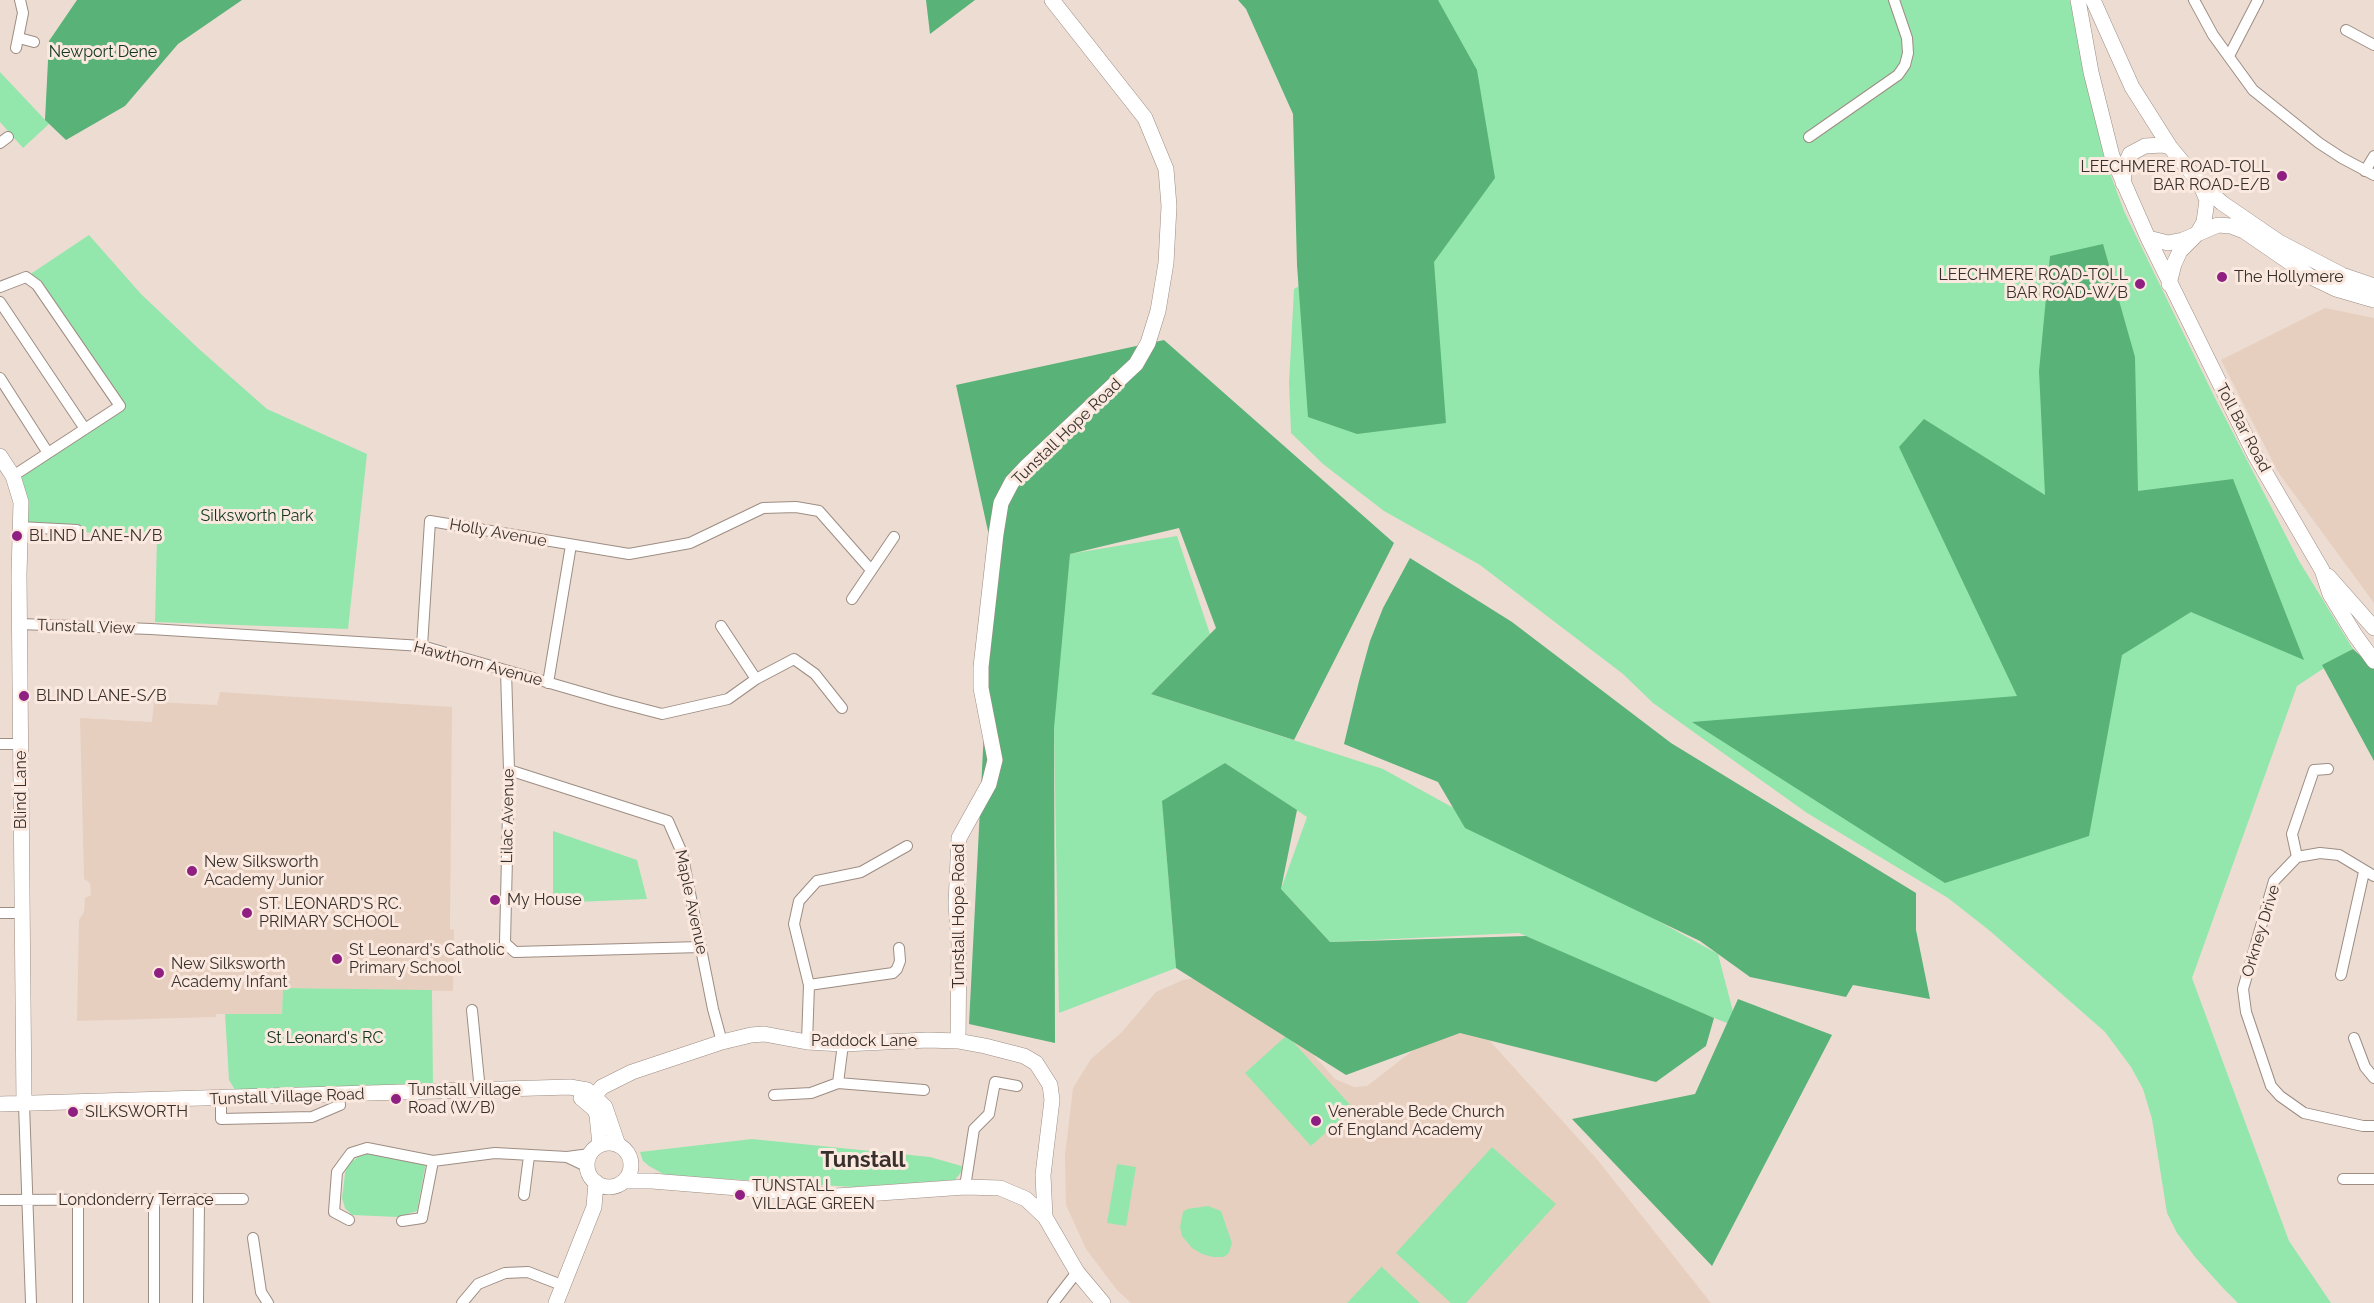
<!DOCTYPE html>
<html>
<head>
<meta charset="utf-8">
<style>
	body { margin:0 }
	canvas { display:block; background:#eddcd2 }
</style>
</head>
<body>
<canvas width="2374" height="1303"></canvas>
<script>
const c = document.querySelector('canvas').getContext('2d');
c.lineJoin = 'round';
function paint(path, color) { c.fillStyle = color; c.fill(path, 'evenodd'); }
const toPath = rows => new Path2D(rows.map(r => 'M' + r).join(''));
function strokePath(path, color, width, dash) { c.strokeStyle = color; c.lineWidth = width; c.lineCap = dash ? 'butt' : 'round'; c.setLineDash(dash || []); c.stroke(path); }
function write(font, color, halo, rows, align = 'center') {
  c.font = font + ' Raleway,sans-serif'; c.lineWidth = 6; c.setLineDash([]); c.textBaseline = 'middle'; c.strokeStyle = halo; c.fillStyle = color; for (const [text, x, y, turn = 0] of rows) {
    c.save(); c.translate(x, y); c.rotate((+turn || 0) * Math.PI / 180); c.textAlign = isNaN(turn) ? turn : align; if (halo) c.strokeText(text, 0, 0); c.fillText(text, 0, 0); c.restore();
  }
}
paint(toPath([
	[2325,308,2374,318,2374,603,2278,472,2221,360],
	[220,692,452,707,450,929,454,930,453,991,283,988,282,1014,216,1014,216,1017,77,1021,79,920,84,912,85,898,91,895,90,883,84,879,80,718,152,722,154,702,217,705],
	[1209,976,1300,1040,1335,1079,1354,1087,1367,1086,1420,1045,1449,1034,1470,1033,1488,1039,1596,1158,1711,1303,1131,1303,1117,1290,1086,1249,1066,1205,1065,1155,1073,1088,1091,1059,1122,1032,1156,992,1183,980]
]), '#e7cfc0');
paint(toPath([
	[1383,0,2070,0,2104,157,2124,211,2214,396,2299,561,2353,649,2297,686,2192,978,2289,1241,2331,1303,2238,1303,2223,1288,2195,1257,2177,1233,2167,1213,2152,1119,2143,1089,2131,1067,2105,1032,1990,931,1948,898,1807,813,1653,703,1623,674,1480,565,1384,511,1323,464,1291,433,1289,383,1294,289,1477,182],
	[0,72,49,124,23,148,0,122],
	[89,235,141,294,199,349,267,409,367,454,348,629,155,622,157,536,80,532,23,525,13,476,124,408,26,277],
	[1177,536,1210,634,1151,694,1383,769,1718,954,1737,1027,1679,1004,1519,933,1330,942,1281,889,1307,817,1225,763,1163,810,1176,968,1059,1013,1051,557],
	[553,831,637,860,647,899,553,903],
	[283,988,432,990,433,1086,235,1090,229,1080,225,1014,282,1014],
	[1287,1035,1353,1108,1311,1146,1245,1073],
	[752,1139,930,1157,965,1167,955,1180,853,1187,665,1175,649,1166,643,1161,640,1152],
	[1492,1147,1556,1204,1466,1303,1451,1303,1396,1253],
	[371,1153,426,1162,417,1211,398,1217,352,1215,345,1208,342,1198,346,1166,358,1157],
	[1117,1164,1136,1167,1126,1226,1107,1223],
	[1208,1206,1221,1211,1232,1243,1229,1253,1224,1257,1213,1257,1202,1254,1192,1248,1182,1236,1180,1227,1183,1212,1187,1209],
	[1382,1266,1382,1267,1420,1303,1347,1303]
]), '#94e7ac');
paint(toPath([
	[77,0,242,0,178,44,125,106,66,140,45,120,49,41],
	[926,0,975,0,930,34],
	[1238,0,1438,0,1477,70,1495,178,1434,262,1446,423,1357,434,1308,417,1297,265,1293,114,1246,9],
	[2103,244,2135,357,2138,491,2233,479,2304,660,2191,612,2122,655,2089,836,1945,883,1692,722,2017,696,1899,447,1924,419,2045,495,2039,371,2050,256],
	[1164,340,1394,543,1294,740,1151,694,1216,628,1179,528,1070,554,1054,728,1055,1043,969,1024,993,554,956,385],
	[1410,558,1512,622,1671,743,1916,893,1916,930,1930,999,1853,985,1846,997,1750,977,1700,941,1465,828,1438,782,1344,744,1359,681,1370,641,1383,608],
	[2353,649,2374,668,2374,761,2322,665],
	[1225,763,1297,810,1281,889,1330,942,1526,936,1714,1018,1706,1046,1656,1082,1460,1033,1346,1075,1176,968,1162,801],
	[1738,999,1832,1035,1712,1266,1572,1119,1695,1094]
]), '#59b277');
const street = toPath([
	[2194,0,2213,35,2253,90,2319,143,2342,158,2374,175],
	[2346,30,2374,45],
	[19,38,34,42],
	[16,48,23,13,20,0],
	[2229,56,2258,0],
	[1809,137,1898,75,1905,65,1908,53,1907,38,1894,0],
	[0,143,8,137],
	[2365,171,2374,156],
	[0,287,26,277,37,285,120,406,13,476],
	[0,302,85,429],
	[0,378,48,453],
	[20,527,77,530],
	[852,599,894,537],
	[20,624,151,629,422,646,612,701,662,714,728,699,756,679,794,659,815,674,842,708],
	[721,626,756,679],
	[422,646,430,521,629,554,690,543,763,508,796,507,819,511,871,570],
	[506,671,509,770,505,943,515,952,701,947],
	[548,683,571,545],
	[0,744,21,744],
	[509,770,668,821,682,853,713,1009,722,1042],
	[2297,857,2292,834,2314,770,2328,769],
	[2374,876,2339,855,2320,853,2297,857,2274,881,2243,989,2246,1012,2271,1086,2280,1096,2304,1113,2363,1126,2374,1126],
	[0,913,22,913],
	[2341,975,2364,872],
	[809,985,893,973,897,969,900,961,899,948],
	[472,1010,480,1091],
	[2354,1038,2365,1067,2374,1078],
	[807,1042,809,985,794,924,799,901,817,881,861,872,907,846],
	[838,1083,924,1090],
	[774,1095,811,1093,838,1083,843,1044],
	[221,1099,221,1119,312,1117,340,1105,339,1095],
	[24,1104,31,1303],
	[567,1157,588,1167],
	[2343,1179,2374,1179],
	[965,1187,974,1129,989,1114,995,1082,1017,1086],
	[524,1195,529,1156],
	[0,1200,243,1199],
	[78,1200,78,1303],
	[154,1200,154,1303],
	[349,1220,334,1212,337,1172,351,1153,367,1148,433,1161,495,1153,567,1157,590,1154],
	[402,1221,422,1218,433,1161],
	[253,1238,261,1292,268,1303],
	[198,1303,199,1200],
	[462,1303,478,1284,505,1273,528,1272,564,1286],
	[1053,1303,1077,1272]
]);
const secondary = toPath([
	[2078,0,2091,72,2112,156,2148,238,2255,455,2322,570,2330,594,2355,635,2374,661],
	[2093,0,2132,87,2170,147,2199,182,2222,203,2279,242,2342,275,2374,286],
	[2123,183,2125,165,2130,154,2145,146,2163,145,2170,147],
	[2148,238,2168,243,2183,240,2218,225,2231,226,2244,231,2311,277,2336,289,2374,300],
	[2169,284,2174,264,2180,251,2197,234,2204,222,2207,200,2200,184],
	[0,456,13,476,21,502,19,575,24,1104],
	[2328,576,2374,628],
	[958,1041,959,944,956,904,959,838,989,784,995,760,981,688,981,667,996,534,1001,503,1012,482,1027,466,1136,364,1148,343,1158,311,1166,263,1169,206,1166,169,1145,118,1052,0],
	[581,1098,594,1109,597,1115,600,1145],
	[588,1103,602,1087,632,1072,722,1042,751,1035,764,1034,807,1042,843,1044,928,1040,958,1041,985,1046,1024,1056,1036,1063,1050,1085,1052,1100,1043,1175,1045,1217],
	[0,1104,570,1087,587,1090,605,1107,618,1145],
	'587 1165a22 22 0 1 1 44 0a22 22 0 1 1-44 0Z',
	[624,1181,652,1181,837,1196,965,1187,1000,1188,1026,1199,1045,1217,1077,1272,1103,1303],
	[556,1303,594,1207,596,1182]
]);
strokePath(street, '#9d8d83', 12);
strokePath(secondary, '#9d8d83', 16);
strokePath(street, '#fff', 10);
strokePath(secondary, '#fff', 15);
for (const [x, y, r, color] of [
	[2282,176,6,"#8f2082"],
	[2222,277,6,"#8f2082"],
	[2140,284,6,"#8f2082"],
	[17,536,6,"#8f2082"],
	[24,696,6,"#8f2082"],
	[192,871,6,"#8f2082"],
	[495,900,6,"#8f2082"],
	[247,913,6,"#8f2082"],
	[337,959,6,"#8f2082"],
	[159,973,6,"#8f2082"],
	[396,1099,6,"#8f2082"],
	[73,1112,6,"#8f2082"],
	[1316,1121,6,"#8f2082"],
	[740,1195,6,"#8f2082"]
]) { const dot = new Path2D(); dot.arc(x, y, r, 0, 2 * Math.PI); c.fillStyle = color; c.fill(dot); strokePath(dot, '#fbe9df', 2); }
write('16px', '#0e351d', '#fbe9df', [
	["Newport Dene",103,52],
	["Silksworth Park",257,516],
	["St Leonard's RC",325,1038]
]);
write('16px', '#37302c', '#fbe9df', [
	["LEECHMERE ROAD-TOLL",2270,167,"right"],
	["BAR ROAD-E/B",2270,185,"right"],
	["LEECHMERE ROAD-TOLL",2128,275,"right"],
	["BAR ROAD-W/B",2128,293,"right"],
	["The Hollymere",2234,277],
	["BLIND LANE-N/B",29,536],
	["BLIND LANE-S/B",36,696],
	["New Silksworth",204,862],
	["Academy Junior",204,880],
	["My House",507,900],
	["ST. LEONARD'S RC.",259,904],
	["PRIMARY SCHOOL",259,922],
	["St Leonard's Catholic",349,950],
	["Primary School",349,968],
	["New Silksworth",171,964],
	["Academy Infant",171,982],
	["Tunstall Village",408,1090],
	["Road (W/B)",408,1108],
	["SILKSWORTH",85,1112],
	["Venerable Bede Church",1328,1112],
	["of England Academy",1328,1130],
	["TUNSTALL",752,1186],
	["VILLAGE GREEN",752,1204]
], 'left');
write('16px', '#37302c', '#fbe9df', [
	["Toll Bar Road",2243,428,62],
	["Tunstall Hope Road",1067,432,-44],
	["Holly Avenue",498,533,10],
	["Tunstall View",86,627,2],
	["Hawthorn Avenue",478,664,15],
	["Blind Lane",21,790,-90],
	["Lilac Avenue",508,816,-89],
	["Maple Avenue",691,902,78],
	["Tunstall Hope Road",959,916,-90],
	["Orkney Drive",2261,931,-73],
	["Paddock Lane",864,1041],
	["Tunstall Village Road",287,1097,-2],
	["Londonderry Terrace",136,1200]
]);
write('bold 22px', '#37302c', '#fbe9df', [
	["Tunstall",863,1160]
]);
</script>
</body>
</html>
